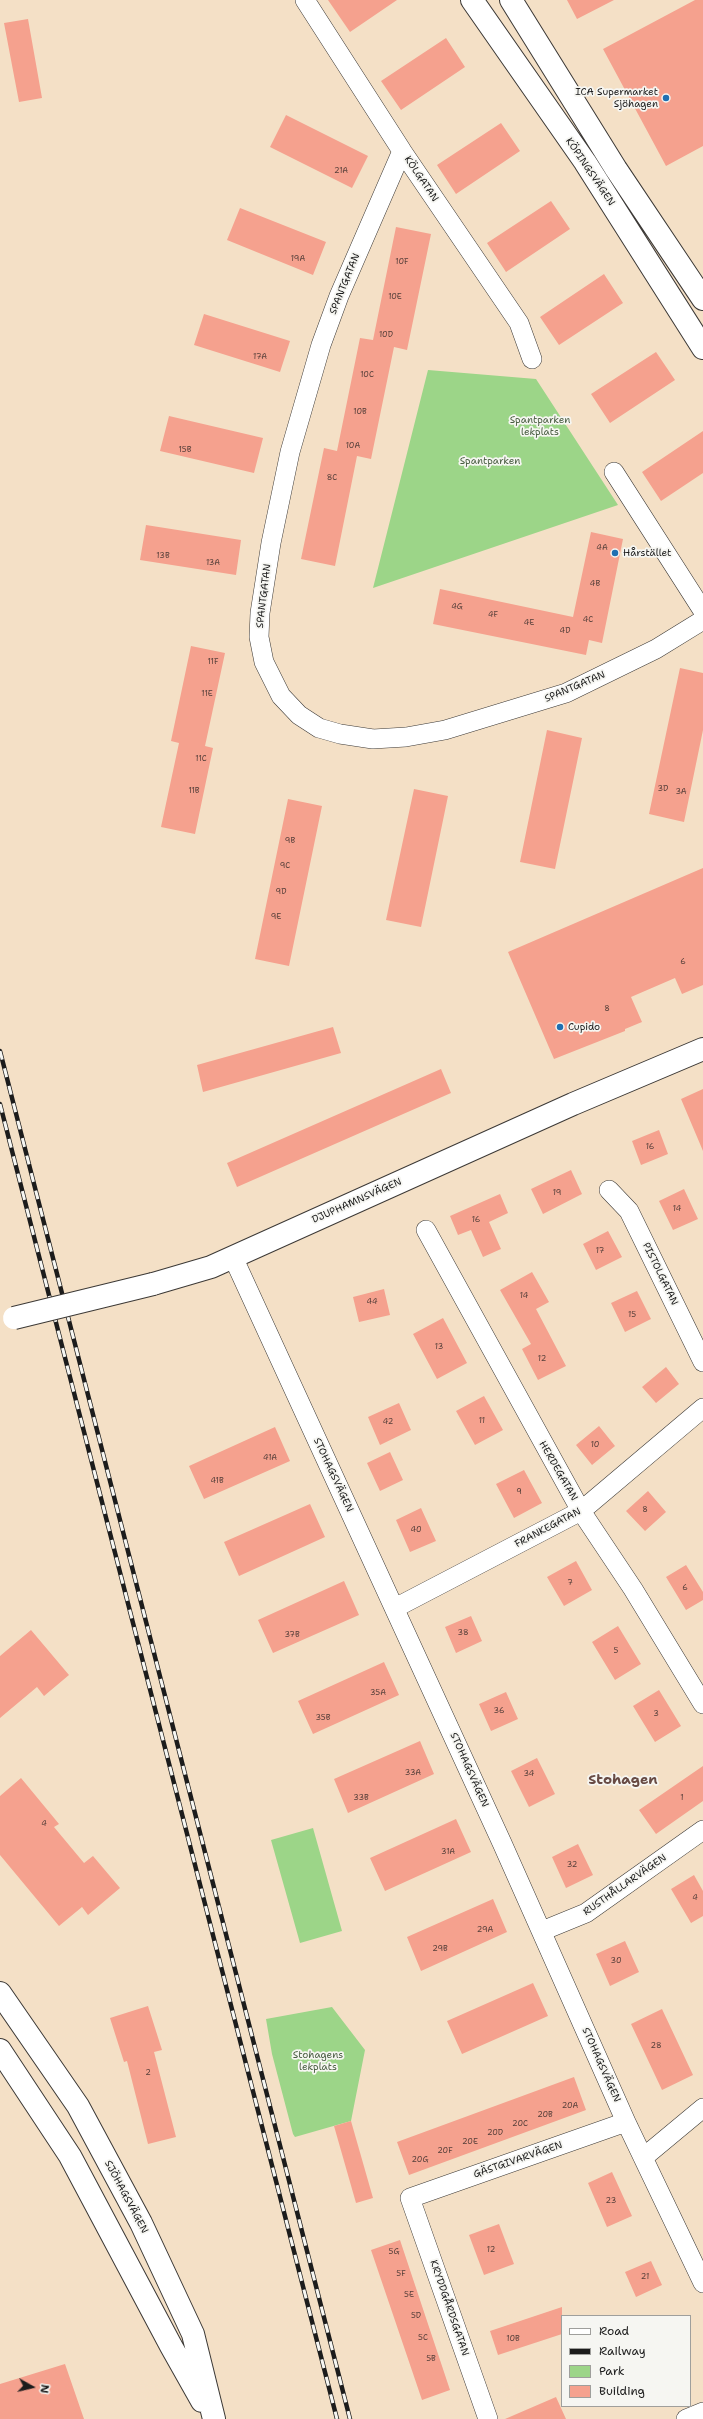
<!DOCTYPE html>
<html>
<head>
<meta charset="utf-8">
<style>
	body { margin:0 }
	#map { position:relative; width:703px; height:2419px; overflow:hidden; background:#f4e0c6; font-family:"Shantell Sans",sans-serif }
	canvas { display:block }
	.legend { position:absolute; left:561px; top:2315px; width:130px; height:92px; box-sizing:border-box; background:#f6f6f2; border:1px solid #9f9f9c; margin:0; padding:5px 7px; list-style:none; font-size:12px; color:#1c1c1c }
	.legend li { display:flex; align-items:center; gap:8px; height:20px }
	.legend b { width:20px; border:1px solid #9f9f9c }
	.north { position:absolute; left:12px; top:2367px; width:40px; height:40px; -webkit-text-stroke:3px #f6f6f2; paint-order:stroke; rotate:98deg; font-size:11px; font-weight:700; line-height:16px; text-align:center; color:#1c1c1c }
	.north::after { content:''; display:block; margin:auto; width:14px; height:18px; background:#1c1c1c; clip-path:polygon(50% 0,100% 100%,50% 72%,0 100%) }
</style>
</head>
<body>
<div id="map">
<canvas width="703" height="2419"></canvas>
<ul class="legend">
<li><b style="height:5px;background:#fff"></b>Road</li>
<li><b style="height:5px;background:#1c1c1c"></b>Railway</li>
<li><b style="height:11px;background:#9cd588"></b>Park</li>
<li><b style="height:11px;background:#f5a18e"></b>Building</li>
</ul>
<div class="north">N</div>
</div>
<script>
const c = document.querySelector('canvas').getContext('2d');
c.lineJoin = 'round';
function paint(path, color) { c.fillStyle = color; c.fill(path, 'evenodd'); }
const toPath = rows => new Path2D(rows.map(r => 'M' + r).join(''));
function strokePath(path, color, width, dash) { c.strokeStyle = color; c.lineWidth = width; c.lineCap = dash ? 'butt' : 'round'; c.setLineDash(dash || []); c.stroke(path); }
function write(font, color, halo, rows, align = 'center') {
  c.font = font + ' "Shantell Sans",sans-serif'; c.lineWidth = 3.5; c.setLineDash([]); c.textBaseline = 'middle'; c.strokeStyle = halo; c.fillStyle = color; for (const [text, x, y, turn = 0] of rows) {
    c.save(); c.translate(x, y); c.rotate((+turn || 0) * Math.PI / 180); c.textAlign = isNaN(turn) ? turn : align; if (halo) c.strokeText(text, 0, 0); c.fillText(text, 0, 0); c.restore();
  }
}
paint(toPath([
	[428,370,536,379,618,505,373,588],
	[313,1828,342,1931,300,1943,271,1840],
	[332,2007,365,2050,351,2121,295,2137,293,2134,272,2054,266,2019]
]), '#9cd588');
paint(toPath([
	[328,0,397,0,350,32],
	[567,0,614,0,577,19],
	[695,0,703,0,703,146,666,166,603,49],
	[28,19,42,98,19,102,4,23],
	[446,38,465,67,401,110,381,81],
	[286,115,368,156,352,188,270,147],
	[501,123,520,151,456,194,437,165],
	[551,201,570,229,506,272,487,243],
	[240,208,326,242,313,275,227,240],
	[396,227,431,234,407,350,394,347,371,459,357,456,335,566,301,559,324,448,337,451,360,338,373,340],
	[604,274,623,303,559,345,540,317],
	[204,314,290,341,280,372,194,345],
	[656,352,675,380,610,423,591,394],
	[169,416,263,438,254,473,160,451],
	[703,431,703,473,661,501,642,472],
	[146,525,241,540,236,575,140,560],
	[591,532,623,539,602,643,589,640,586,655,433,624,440,589,573,617],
	[191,646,225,653,205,746,213,748,195,834,161,827,179,743,171,741],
	[680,668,703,673,703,730,684,822,649,814],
	[547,730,582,738,555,869,520,862],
	[414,789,448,796,421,927,386,920],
	[288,799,322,806,289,966,255,959],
	[703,868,703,985,682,994,675,978,631,997,642,1022,625,1029,625,1031,554,1059,508,952],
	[333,1027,341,1053,203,1092,197,1065],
	[441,1069,451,1093,237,1187,227,1163],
	[703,1089,703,1151,681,1099],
	[659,1130,668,1154,641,1165,632,1141],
	[571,1170,582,1194,543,1214,531,1189],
	[684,1189,698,1219,673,1230,659,1201],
	[500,1194,508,1213,489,1222,501,1249,483,1257,471,1230,458,1235,450,1216],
	[608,1231,622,1257,596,1270,583,1244],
	[532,1272,549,1302,536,1309,566,1366,538,1380,522,1349,531,1344,500,1290],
	[384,1289,390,1315,359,1322,353,1297],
	[637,1291,651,1319,625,1332,611,1303],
	[443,1318,467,1363,437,1379,413,1334],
	[666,1367,679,1384,656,1403,642,1387],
	[484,1396,503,1430,475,1445,456,1411],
	[399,1403,411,1430,380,1445,368,1417],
	[599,1426,615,1446,592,1465,576,1445],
	[275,1427,290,1461,204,1499,189,1466],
	[390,1452,403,1480,380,1491,367,1463],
	[524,1470,542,1503,514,1518,496,1484],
	[648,1491,666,1512,645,1531,626,1511],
	[310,1504,325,1537,239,1576,224,1542],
	[421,1508,436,1541,410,1552,396,1520],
	[576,1561,592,1590,564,1606,547,1577],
	[686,1565,703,1592,703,1600,686,1610,666,1577],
	[344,1581,359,1615,273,1653,258,1620],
	[471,1616,482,1641,456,1653,445,1627],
	[618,1626,641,1664,615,1680,592,1642],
	[31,1630,69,1675,44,1696,37,1687,0,1718,0,1656],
	[384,1662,399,1695,313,1734,298,1701],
	[659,1690,681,1726,655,1742,633,1706],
	[506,1692,518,1719,491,1731,479,1704],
	[420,1741,434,1774,348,1813,334,1779],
	[537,1758,555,1794,529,1807,511,1771],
	[703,1766,703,1801,656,1834,639,1810],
	[21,1778,59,1824,54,1827,84,1863,93,1856,120,1888,88,1915,82,1907,59,1926,0,1855,0,1796],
	[456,1819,471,1852,385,1891,370,1858],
	[578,1844,593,1875,566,1888,552,1857],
	[694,1875,703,1891,703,1916,691,1923,671,1889],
	[493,1899,507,1932,421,1971,407,1937],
	[625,1941,639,1972,610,1986,596,1954],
	[533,1983,548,2016,462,2054,447,2021],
	[148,2006,162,2050,154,2052,176,2137,148,2144,127,2061,124,2062,110,2018],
	[662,2009,693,2075,662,2090,631,2024],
	[574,2077,586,2110,409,2175,397,2142],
	[351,2121,373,2198,356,2203,334,2126],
	[612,2172,632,2216,607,2227,588,2183],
	[499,2224,514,2264,484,2275,469,2235],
	[400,2240,450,2390,422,2400,371,2250],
	[651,2261,662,2285,636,2297,625,2272],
	[562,2307,562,2334,498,2355,490,2331],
	[65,2364,84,2419,0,2419,0,2384],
	[556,2397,566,2419,505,2419]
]), '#f5a18e');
const minor = toPath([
	[305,0,402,151,519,323,532,359],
	[402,151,339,296,321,345,290,452,271,543,260,613,259,637,264,662,281,696,299,715,319,728,340,734,373,739,406,737,445,730,566,693,656,649,703,620],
	[614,472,703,611],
	[609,1190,629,1211,703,1362],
	[426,1230,581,1511,633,1589,703,1704],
	[233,1257,502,1843,626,2122,703,2283],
	[395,1608,581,1511,703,1408],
	[542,1931,586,1913,703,1830],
	[644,2157,703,2108],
	[488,2419,410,2198,626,2122],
	[686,2419,703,2412]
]);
const tertiary = toPath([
	[153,1284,211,1267,573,1104,703,1049]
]);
const secondary = toPath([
	[472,0,585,162,703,348],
	[511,0,616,169,703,299],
	[0,1993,78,2106,141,2223,193,2334,214,2419],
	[0,2050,70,2156,171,2346,202,2401]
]);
strokePath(minor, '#3c3936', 20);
strokePath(tertiary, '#3c3936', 24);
strokePath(secondary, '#3c3936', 24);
strokePath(minor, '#fff', 19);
strokePath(tertiary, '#fff', 22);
strokePath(secondary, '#fff', 22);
const rail = toPath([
	[0,1051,350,2419],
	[0,1104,337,2419]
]);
strokePath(rail, '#1c1c1c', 4.5);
strokePath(rail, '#f6f6f2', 3, [9]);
const tertiaryBridge = toPath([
	[14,1318,153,1284]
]);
strokePath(tertiaryBridge, '#3c3936', 24, []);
strokePath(tertiaryBridge, '#fff', 22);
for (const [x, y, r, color] of [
	[666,98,4,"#1f6fb2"],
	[615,553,4,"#1f6fb2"],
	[560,1027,4,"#1f6fb2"]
]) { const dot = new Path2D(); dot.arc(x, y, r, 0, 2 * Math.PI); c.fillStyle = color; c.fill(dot); strokePath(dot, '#f6f6f2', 1.5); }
write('8px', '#523d38', null, [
	["21A",341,171],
	["19A",298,259],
	["10F",402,262],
	["10E",395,297],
	["10D",386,335],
	["17A",260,357],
	["10C",367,375],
	["10B",360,412],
	["10A",353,446],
	["15B",185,450],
	["8C",332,478],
	["4A",602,548],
	["13B",163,556],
	["13A",213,563],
	["4B",595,584],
	["4G",457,607],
	["4F",493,615],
	["4C",588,620],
	["4E",529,623],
	["4D",565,631],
	["11F",213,662],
	["11E",207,694],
	["11C",201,759],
	["3D",663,789],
	["11B",194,791],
	["3A",681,792],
	["9B",290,841],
	["9C",285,866],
	["9D",281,892],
	["9E",276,917],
	["6",683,962],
	["8",607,1009],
	["16",650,1147],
	["19",557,1193],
	["14",677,1209],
	["16",476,1220],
	["17",600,1251],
	["14",524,1296],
	["44",372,1302],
	["15",632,1315],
	["13",439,1347],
	["12",542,1359],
	["11",482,1421],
	["42",388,1422],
	["10",595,1445],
	["41A",270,1458],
	["41B",217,1481],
	["9",519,1492],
	["8",645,1510],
	["40",416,1530],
	["7",570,1583],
	["6",685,1588],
	["38",463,1633],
	["37B",292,1635],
	["5",616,1651],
	["35A",378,1693],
	["36",499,1711],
	["3",656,1714],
	["35B",323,1718],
	["33A",413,1773],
	["34",529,1774],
	["33B",361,1798],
	["1",682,1798],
	["4",44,1824],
	["31A",448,1852],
	["32",572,1865],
	["4",695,1898],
	["29A",485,1930],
	["29B",440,1949],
	["30",616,1961],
	["28",656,2046],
	["2",148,2073],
	["20A",570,2106],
	["20B",545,2115],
	["20C",520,2124],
	["20D",495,2133],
	["20E",470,2142],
	["20F",445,2151],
	["20G",420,2160],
	["23",611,2201],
	["12",491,2250],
	["5G",394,2252],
	["5F",401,2274],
	["21",645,2277],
	["5E",409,2295],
	["5D",416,2316],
	["5C",423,2338],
	["10B",513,2339],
	["5B",431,2359]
]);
write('10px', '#1c1c1c', '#f6f6f2', [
	["ICA Supermarket",658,92,"right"],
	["Sjöhagen",658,104,"right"],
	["Hårstället",623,553],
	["Cupido",568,1027]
], 'left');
write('10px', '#1c1c1c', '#f6f6f2', [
	["KÖPINGSVÄGEN",590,172,56],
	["KÖLGATAN",421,179,56],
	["SPANTGATAN",345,284,-68],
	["SPANTGATAN",264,596,-83],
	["SPANTGATAN",575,687,-23],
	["DJUPHAMNSVÄGEN",357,1201,-24],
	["PISTOLGATAN",660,1274,64],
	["HERDEGATAN",558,1471,60],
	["STOHAGSVÄGEN",333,1475,65],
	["FRANKEGATAN",548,1528,-28],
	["STOHAGSVÄGEN",469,1770,66],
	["RUSTHÅLLARVÄGEN",625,1885,-35],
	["STOHAGSVÄGEN",601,2065,66],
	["GÄSTGIVARVÄGEN",518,2160,-19],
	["SJÖHAGSVÄGEN",126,2197,62],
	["KRYDDGÅRDSGATAN",449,2308,71]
]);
write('10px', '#495d42', '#f6f6f2', [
	["Spantparken",540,420],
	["lekplats",540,432],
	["Spantparken",490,461],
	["Stohagens",318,2055],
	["lekplats",318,2067]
]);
write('bold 14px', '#684b44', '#f6f6f2', [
	["Stohagen",623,1780]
]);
</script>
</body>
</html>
